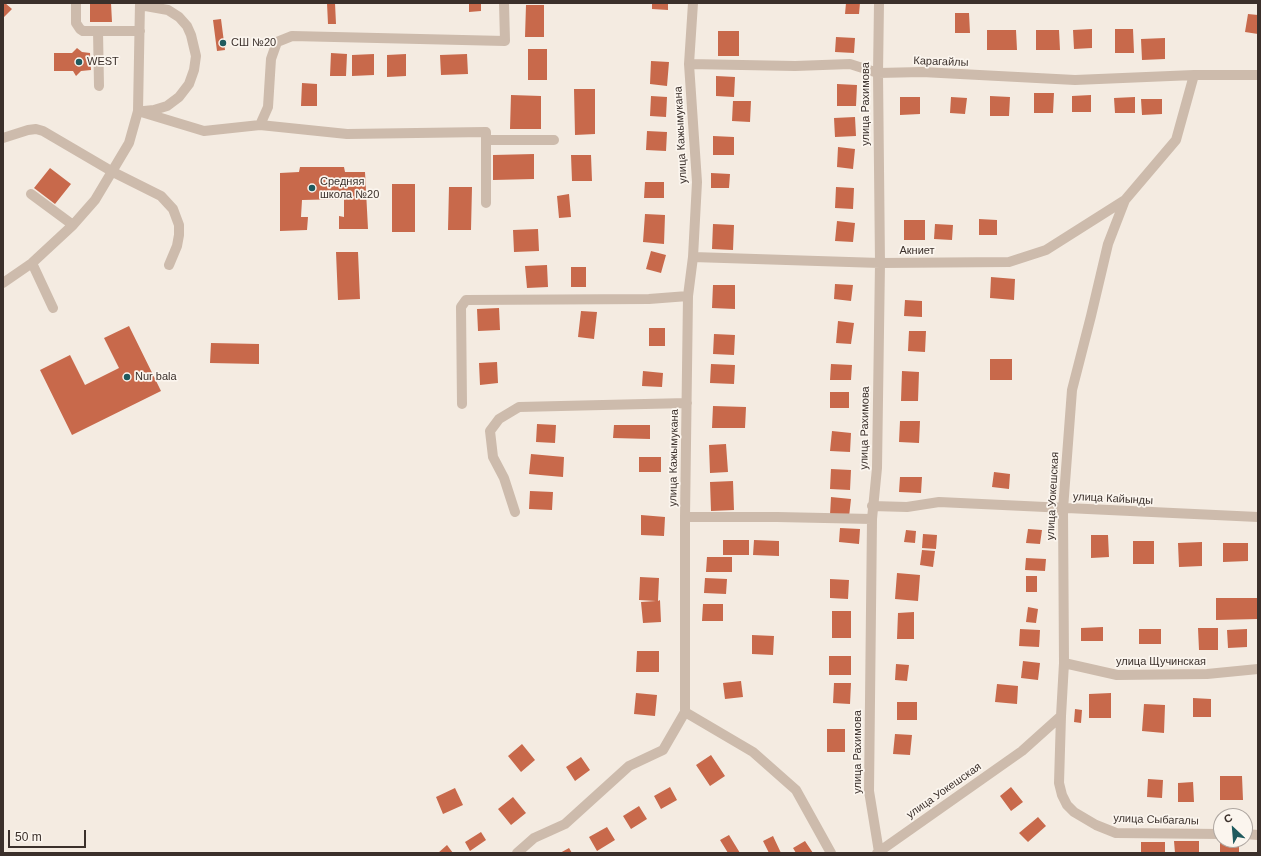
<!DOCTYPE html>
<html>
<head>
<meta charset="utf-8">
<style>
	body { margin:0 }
	#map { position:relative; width:1261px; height:856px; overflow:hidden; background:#f4ebe1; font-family:Helvetica,sans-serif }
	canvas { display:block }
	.frame { position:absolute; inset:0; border:4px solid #3b302b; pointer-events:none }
	.north { position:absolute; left:1213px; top:808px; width:40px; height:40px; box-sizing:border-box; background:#fbf5ee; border:1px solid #aea6a0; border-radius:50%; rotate:334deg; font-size:11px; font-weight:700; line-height:16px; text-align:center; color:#3b302b }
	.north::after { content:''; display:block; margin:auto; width:14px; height:18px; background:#1f5a5e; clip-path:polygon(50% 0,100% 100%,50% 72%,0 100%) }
	.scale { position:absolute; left:8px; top:830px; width:78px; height:18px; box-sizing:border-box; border:2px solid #3b302b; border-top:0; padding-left:5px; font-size:12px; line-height:14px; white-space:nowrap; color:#3b302b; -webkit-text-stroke:3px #fbf5ee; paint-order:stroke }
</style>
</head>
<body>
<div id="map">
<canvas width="1261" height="856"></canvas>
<div class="frame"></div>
<div class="north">С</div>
<div class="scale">50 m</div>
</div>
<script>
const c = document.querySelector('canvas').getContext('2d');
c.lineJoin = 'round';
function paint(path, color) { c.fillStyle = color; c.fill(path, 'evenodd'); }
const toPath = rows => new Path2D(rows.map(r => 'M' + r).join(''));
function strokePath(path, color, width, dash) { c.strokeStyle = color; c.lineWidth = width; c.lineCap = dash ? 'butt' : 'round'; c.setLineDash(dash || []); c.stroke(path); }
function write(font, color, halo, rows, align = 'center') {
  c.font = font + ' Helvetica,sans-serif'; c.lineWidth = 3.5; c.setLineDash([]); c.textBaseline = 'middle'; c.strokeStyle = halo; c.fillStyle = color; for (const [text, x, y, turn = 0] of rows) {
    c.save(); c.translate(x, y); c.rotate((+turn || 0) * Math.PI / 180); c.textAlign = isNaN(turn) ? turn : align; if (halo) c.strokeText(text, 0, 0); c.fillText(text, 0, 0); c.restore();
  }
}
paint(toPath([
	[3,3,5,3,12,9,3,18],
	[90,3,111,3,112,22,90,22],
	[327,3,335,3,336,24,328,24],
	[469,3,481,3,481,11,469,12],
	[652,3,668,3,668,10,652,9],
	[846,3,860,3,859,14,845,14],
	[526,5,544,5,544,37,525,37],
	[955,13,969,13,970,33,955,33],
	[1248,14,1258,15,1258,34,1245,32],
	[221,19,225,50,217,51,213,20],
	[1092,29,1092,48,1074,49,1073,30],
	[1115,29,1133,29,1134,53,1115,53],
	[987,30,1016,30,1017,50,987,50],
	[1036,30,1059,30,1060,50,1036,50],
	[718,31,739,31,739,56,718,56],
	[836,37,855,38,854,53,835,52],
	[1165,38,1165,59,1142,60,1141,39],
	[77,48,82,52,90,53,91,70,81,71,76,76,73,71,54,71,54,53,72,53],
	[528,49,547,49,547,80,528,80],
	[331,53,347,54,346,76,330,76],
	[374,54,374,75,352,76,352,55],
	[406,54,406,76,387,77,387,55],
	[467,54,468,74,441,75,440,55],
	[651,61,669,62,667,86,650,84],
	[716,76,735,77,734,97,716,96],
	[302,83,317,84,317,106,301,106],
	[837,84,857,85,856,106,837,106],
	[574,89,595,89,595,134,575,135],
	[1034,93,1054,93,1053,113,1034,113],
	[511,95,541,96,541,129,510,129],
	[1091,95,1091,112,1072,112,1072,96],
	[651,96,667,97,666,117,650,116],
	[990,96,1010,97,1009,116,990,116],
	[900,97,920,97,920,114,900,115],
	[951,97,967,98,965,114,950,113],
	[1135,97,1135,113,1115,113,1114,98],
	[1141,99,1162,99,1162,114,1142,115],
	[733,101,751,101,750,122,732,121],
	[855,117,856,136,835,137,834,118],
	[647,131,667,132,666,151,646,150],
	[713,136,734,137,734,155,713,155],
	[838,147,855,149,853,169,837,167],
	[534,154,534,179,493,180,493,155],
	[571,155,591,155,592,181,572,181],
	[300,167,344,167,345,172,365,172,368,229,339,229,339,216,344,217,344,199,302,200,301,217,308,217,307,230,280,231,280,173,299,172],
	[50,168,71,184,55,204,34,188],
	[711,173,730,174,729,188,711,188],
	[645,182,664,182,664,198,644,198],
	[392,184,415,184,415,232,392,232],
	[449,187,472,187,471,230,448,230],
	[836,187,854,188,853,209,835,208],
	[569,194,571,217,559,218,557,196],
	[645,214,665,215,664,244,643,242],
	[979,219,997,220,997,235,979,235],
	[904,220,925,220,925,240,904,240],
	[837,221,855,223,853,242,835,241],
	[713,224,734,225,733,250,712,249],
	[935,224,953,225,952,240,934,239],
	[538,229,539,251,514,252,513,230],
	[651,251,666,255,661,273,646,269],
	[336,252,358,252,360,299,338,300],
	[547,265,548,287,527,288,525,266],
	[571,267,586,267,586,287,571,287],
	[991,277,1015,279,1014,300,990,298],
	[835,284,853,285,851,301,834,299],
	[713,285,735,285,735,309,712,308],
	[905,300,922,301,922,317,904,316],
	[499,308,500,330,478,331,477,309],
	[581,311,597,312,594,339,578,337],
	[838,321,854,323,851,344,836,343],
	[129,326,161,391,72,435,40,370,70,355,85,385,119,368,104,338],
	[649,328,665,328,665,346,649,346],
	[909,331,926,331,925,352,908,351],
	[714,334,735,335,734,355,713,354],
	[211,343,259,344,259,364,210,363],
	[990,359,1012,359,1012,380,990,380],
	[497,362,498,383,480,385,479,363],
	[711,364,735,365,734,384,710,383],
	[831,364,852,365,851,380,830,380],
	[643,371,663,373,662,387,642,386],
	[902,371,919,372,918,401,901,401],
	[830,392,849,392,849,408,830,408],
	[713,406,746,407,745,428,712,428],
	[900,421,920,421,919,443,899,442],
	[537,424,556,425,555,443,536,442],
	[614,425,650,425,650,439,613,438],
	[832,431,851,433,850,452,830,451],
	[726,444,728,472,710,473,709,445],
	[531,454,564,457,563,477,529,474],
	[639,457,661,457,661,472,639,472],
	[831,469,851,470,850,490,830,489],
	[994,472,1010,474,1009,489,992,487],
	[900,477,922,477,921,493,899,492],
	[733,481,734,510,711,511,710,482],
	[530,491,553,492,552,510,529,509],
	[831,497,851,499,849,517,830,515],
	[641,515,665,517,664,536,641,535],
	[840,528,860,529,859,544,839,542],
	[1028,529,1042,530,1040,544,1026,543],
	[906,530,916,531,915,543,904,542],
	[923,534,937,535,936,549,922,548],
	[1091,535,1108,535,1109,557,1091,558],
	[723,540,749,540,749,555,723,555],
	[754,540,779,541,779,556,753,555],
	[1133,541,1154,541,1154,564,1133,564],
	[1202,542,1202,566,1179,567,1178,543],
	[1223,543,1248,543,1248,561,1223,562],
	[922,550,935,551,933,567,920,565],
	[707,557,732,557,732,572,706,572],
	[1026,558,1046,559,1045,571,1025,570],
	[897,573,920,575,918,601,895,599],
	[1026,576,1037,576,1037,592,1026,592],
	[640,577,659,578,658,601,660,600,661,622,643,623,641,602,656,601,639,600],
	[705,578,727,579,726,594,704,593],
	[830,579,849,580,848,599,830,598],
	[1216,598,1258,598,1258,619,1216,620],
	[703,604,723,604,723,621,702,621],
	[1028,607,1038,609,1036,623,1026,622],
	[832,611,851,611,851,638,832,638],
	[914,612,914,639,897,639,898,613],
	[1103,627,1103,641,1081,641,1081,628],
	[1198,628,1218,628,1218,650,1199,650],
	[1020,629,1040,630,1039,647,1019,646],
	[1139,629,1161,629,1161,644,1139,644],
	[1247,629,1247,647,1228,648,1227,630],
	[752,635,774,636,773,655,752,654],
	[637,651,659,651,659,672,636,672],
	[829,656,851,656,851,675,829,675],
	[1023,661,1040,663,1038,680,1021,678],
	[896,664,909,665,907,681,895,680],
	[741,681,743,697,725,699,723,683],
	[834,683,851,683,850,704,833,703],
	[997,684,1018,686,1017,704,995,702],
	[636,693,657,695,655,716,634,714],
	[1111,693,1111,718,1089,718,1089,694],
	[1193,698,1211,699,1211,717,1193,717],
	[897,702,917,702,917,720,897,720],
	[1144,704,1165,705,1164,733,1142,731],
	[1075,709,1082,710,1081,723,1074,722],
	[827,729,845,729,845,752,827,752],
	[895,734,912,735,910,755,893,754],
	[522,744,535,760,521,772,508,756],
	[711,755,725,776,710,786,696,765],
	[581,757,590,770,575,781,566,767],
	[1220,776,1242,776,1243,800,1220,800],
	[1148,779,1163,780,1162,798,1147,797],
	[1193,782,1194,802,1178,802,1178,783],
	[670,787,677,800,661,809,654,796],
	[1011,787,1023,802,1011,811,1000,796],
	[455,788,463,805,443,814,436,797],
	[513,797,526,813,511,825,498,809],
	[639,806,647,819,631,829,623,816],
	[1038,817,1046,826,1028,842,1019,833],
	[607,827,615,840,597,851,589,837],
	[481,832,486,840,470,851,465,842],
	[729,835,740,853,728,853,720,840],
	[773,836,781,853,769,853,763,841],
	[805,841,813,853,796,853,793,848],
	[1174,841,1199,841,1199,853,1175,853],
	[1141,842,1165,842,1165,853,1141,853],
	[1220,843,1239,843,1239,853,1220,853],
	[447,845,453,853,438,853],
	[569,848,572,853,560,853]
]), '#c8694b');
strokePath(toPath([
	[76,3,76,23,80,29,83,31,140,31],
	[140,5,168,10,179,17,187,26,191,35,196,56,194,70,189,84,179,97,167,106,154,110,144,111],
	[98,31,99,86],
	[689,64,795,66,850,64,878,73,922,72,1075,80,1194,75,1258,75],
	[138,111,204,131,260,125,347,134,486,132,486,203],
	[260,125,268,107,271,59,277,42,292,36,505,41,504,3],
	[3,138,28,130,36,129,43,131,113,172,161,196,173,209,179,225,179,235,177,246,169,265],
	[486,140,554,140],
	[31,194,73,225],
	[693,257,880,263,1009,262,1046,250,1125,200],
	[32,263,53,308],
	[3,283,32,263,73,225,95,200,129,143,138,111,140,3],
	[462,404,461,307,466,300,649,299,688,296],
	[872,506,907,507,939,502,1258,517],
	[515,512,504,478,493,457,490,431,499,419,519,407,687,403],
	[685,517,777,517,872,519],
	[1064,663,1117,675,1207,674,1258,669],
	[685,712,753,752,796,790,831,853],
	[1061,716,1059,783,1062,795,1067,805,1074,812,1096,825,1116,833,1221,834],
	[1245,834,1258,835],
	[879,852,869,791,872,519,877,468,880,263,878,73,879,3],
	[517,853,534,838,565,824,629,766,663,750,685,712,685,517,688,296,693,257,697,182,689,64,693,3],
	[877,853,1022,751,1061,716,1064,663,1063,509,1072,390,1091,316,1108,244,1125,200,1176,140,1194,75]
]), '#cdbbac', 10);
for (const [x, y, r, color] of [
	[223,43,4,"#1f5a5e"],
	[79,62,4,"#1f5a5e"],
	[312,188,4,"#1f5a5e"],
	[127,377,4,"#1f5a5e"]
]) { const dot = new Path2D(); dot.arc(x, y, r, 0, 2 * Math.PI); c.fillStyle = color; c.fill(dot); strokePath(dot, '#fbf5ee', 1.5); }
write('11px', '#3b302b', '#fbf5ee', [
	["СШ №20",231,43],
	["WEST",87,62],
	["Средняя",320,182],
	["школа №20",320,195],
	["Nur bala",135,377]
], 'left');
write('11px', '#3b302b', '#fbf5ee', [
	["Карагайлы",941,62,2],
	["улица Рахимова",866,104,-90],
	["улица Кажымукана",681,135,-93],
	["Акниет",917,251],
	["улица Рахимова",865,428,-89],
	["улица Кажымукана",674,458,-89],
	["улица Уокешская",1053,496,-87],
	["улица Кайынды",1113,499,3],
	["улица Щучинская",1161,662],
	["улица Рахимова",858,752,-90],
	["улица Уокешская",944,791,-35],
	["улица Сыбагалы",1156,820,2]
]);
</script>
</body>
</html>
